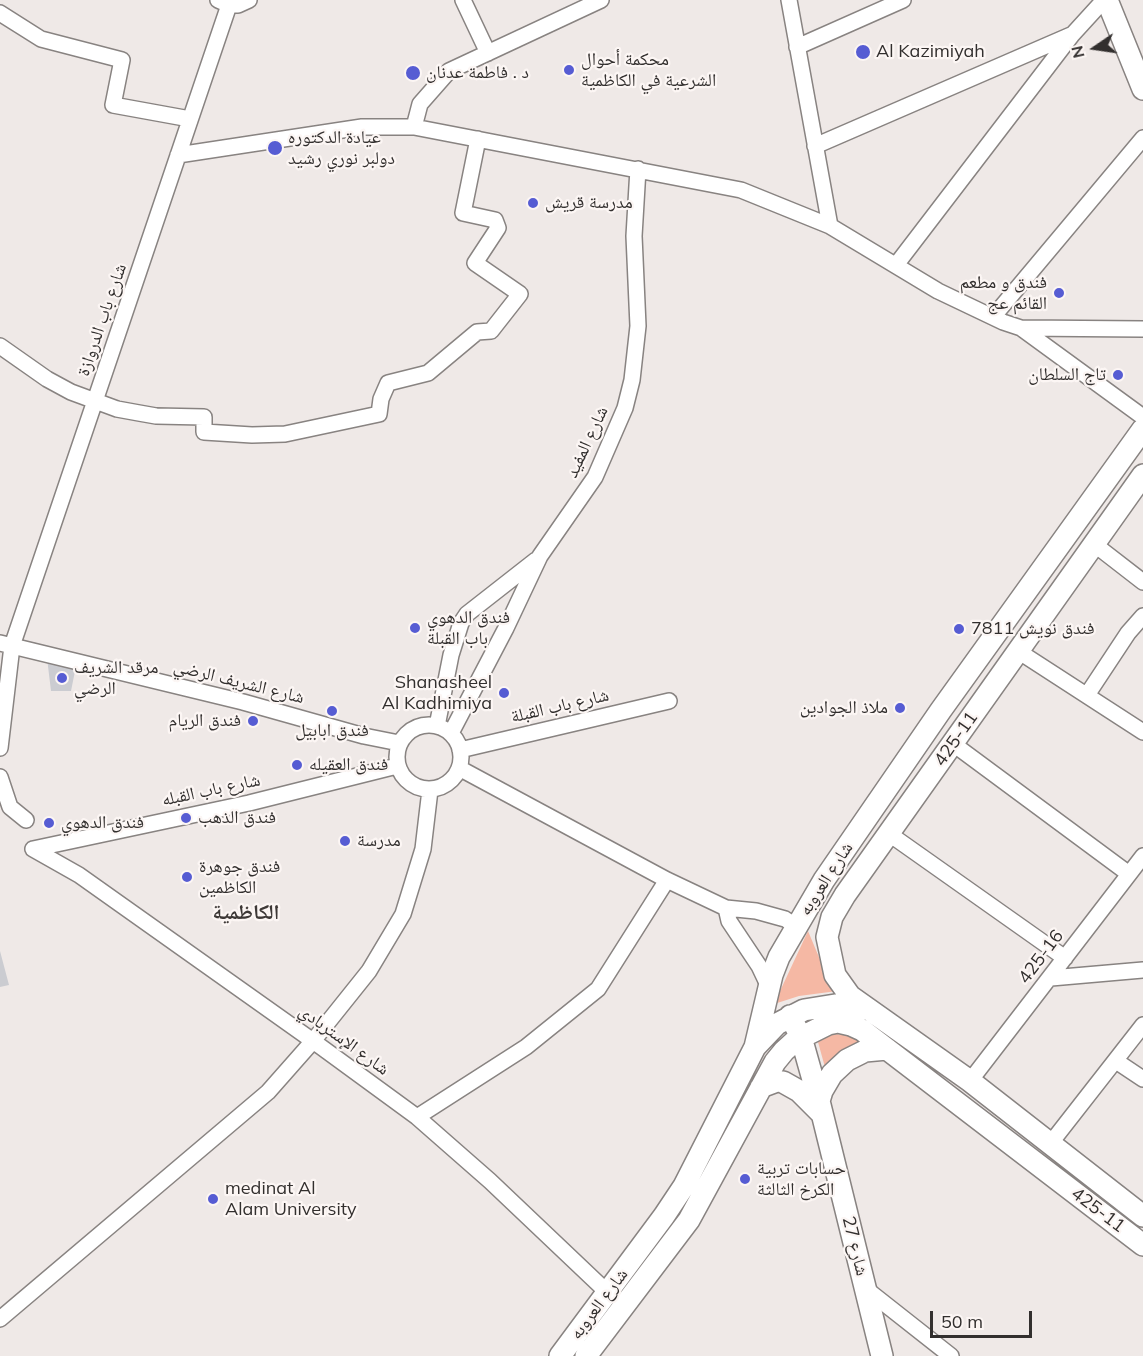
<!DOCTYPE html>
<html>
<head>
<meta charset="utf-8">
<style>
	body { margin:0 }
	#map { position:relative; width:1143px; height:1356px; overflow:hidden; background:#efe9e7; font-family:Mulish,sans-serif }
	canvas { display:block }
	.north { position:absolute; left:1065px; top:18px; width:60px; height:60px; -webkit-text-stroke:4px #fcf6f4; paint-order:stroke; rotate:257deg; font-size:16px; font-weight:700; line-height:24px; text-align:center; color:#322f2e }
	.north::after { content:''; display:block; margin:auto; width:21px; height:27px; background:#322f2e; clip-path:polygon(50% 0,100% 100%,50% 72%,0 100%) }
	.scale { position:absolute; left:930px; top:1311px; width:102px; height:27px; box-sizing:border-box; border:3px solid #322f2e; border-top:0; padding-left:8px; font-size:18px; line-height:21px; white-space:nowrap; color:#322f2e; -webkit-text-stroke:4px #fcf6f4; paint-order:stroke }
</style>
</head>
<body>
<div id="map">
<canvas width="1143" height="1356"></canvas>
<div class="north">N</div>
<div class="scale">50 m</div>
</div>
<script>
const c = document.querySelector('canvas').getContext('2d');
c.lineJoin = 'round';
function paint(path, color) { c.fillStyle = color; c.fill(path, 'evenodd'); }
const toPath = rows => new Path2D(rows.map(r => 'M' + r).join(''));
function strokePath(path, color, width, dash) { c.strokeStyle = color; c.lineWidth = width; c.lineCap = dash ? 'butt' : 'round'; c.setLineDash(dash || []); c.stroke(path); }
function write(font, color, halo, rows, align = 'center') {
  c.font = font + ' Mulish,"Noto Naskh Arabic",sans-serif'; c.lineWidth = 4.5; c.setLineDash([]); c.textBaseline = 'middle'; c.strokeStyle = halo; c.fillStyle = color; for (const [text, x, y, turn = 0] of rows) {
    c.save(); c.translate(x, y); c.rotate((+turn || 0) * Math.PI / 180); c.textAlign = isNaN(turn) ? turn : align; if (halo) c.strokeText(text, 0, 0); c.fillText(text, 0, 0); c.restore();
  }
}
paint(toPath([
	[808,931,821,962,837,991,799,996,774,1004],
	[835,1034,846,1035,864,1042,826,1071,818,1042,826,1036]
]), '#f5b8a4');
paint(toPath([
	[47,658,76,666,71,691,51,691],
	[0,951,9,985,0,987]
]), '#cbccd1');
const street = toPath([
	[218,0,229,5,238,5,249,0],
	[463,0,488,53],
	[789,0,830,226],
	[0,13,41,39,122,60,113,105,190,119],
	[797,47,903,0],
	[414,127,420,104,449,71,601,0],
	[815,146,1071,35],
	[178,155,362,127,414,127,741,190,830,226,938,291,1003,322,1021,328,1143,417],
	[896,265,1072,35,1104,0],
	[993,317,1143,138],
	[1021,328,1143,329],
	[0,346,47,379,71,392,117,409,139,413,156,416,204,417,204,432,252,435,285,434,379,414,381,399,388,383,428,373,477,332,491,331,520,294,475,263,498,228,495,220,463,213,478,139],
	[1094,544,1143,582],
	[0,643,243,702,364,736,399,743],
	[1018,651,1143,732],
	[1087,695,1128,633,1143,616],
	'397 757a32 32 0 1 1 64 0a32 32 0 1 1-64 0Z',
	[437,726,451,655,461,623,467,614,536,560],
	[451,733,506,628,540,556,595,477,625,408,632,380,638,326,634,236,638,169],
	[952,743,1129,874],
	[0,748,12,646,229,5],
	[460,750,669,701],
	[459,768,667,880,726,908,756,911,785,919,796,926],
	[0,777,10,807,26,820],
	[888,833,1065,958],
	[33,849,79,875,313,1041,417,1117,490,1181,608,1293],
	[33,849,249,803,397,766],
	[726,908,729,921,759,966,769,987],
	[1051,978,1143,970],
	[1116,1061,1143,1079],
	[970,1081,1143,856],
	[417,1117,526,1047,598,989,667,880],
	[1050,1144,1143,1025],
	[866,1289,951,1356],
	[0,1319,268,1092,313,1041,369,971,403,914,423,849,430,790]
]);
const secondary = toPath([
	[1107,0,1143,89],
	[1143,475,845,895,832,917,827,937,835,975,850,996,970,1081,1143,1216],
	[790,1016,801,1037,819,1101,882,1356],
	[755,1047,777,1024,804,1010,835,1005,866,1009],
	[761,1087,777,1081,783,1082,799,1091,820,1112],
	[819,1101,822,1091,832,1074,847,1060,865,1051,887,1049],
	[560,1356,664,1216,684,1186,755,1047,772,975,779,957,824,880,941,710,1143,429],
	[586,1356,689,1220,775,1062,784,1051,796,1040,828,1024,838,1022,851,1025,862,1030,1143,1245]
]);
strokePath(street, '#888381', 18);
strokePath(secondary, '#888381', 24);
strokePath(street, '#fff', 15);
strokePath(secondary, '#fff', 21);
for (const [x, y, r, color] of [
	[863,52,8,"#565cd3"],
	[569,70,6,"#565cd3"],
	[413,73,8,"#565cd3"],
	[275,148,8,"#565cd3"],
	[533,203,6,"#565cd3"],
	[1059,293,6,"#565cd3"],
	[1118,375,6,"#565cd3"],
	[415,628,6,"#565cd3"],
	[959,629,6,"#565cd3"],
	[62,678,6,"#565cd3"],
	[504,693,6,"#565cd3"],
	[900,708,6,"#565cd3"],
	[332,711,6,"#565cd3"],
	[253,721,6,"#565cd3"],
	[297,765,6,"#565cd3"],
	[186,818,6,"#565cd3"],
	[49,823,6,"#565cd3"],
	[345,841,6,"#565cd3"],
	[187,877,6,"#565cd3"],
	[745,1179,6,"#565cd3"],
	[213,1199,6,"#565cd3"]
]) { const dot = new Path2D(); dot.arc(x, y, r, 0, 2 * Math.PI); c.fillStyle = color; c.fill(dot); strokePath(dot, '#fcf6f4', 2); }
write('18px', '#322f2e', '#fcf6f4', [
	["Al Kazimiyah",876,52],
	["محكمة أحوال",581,60],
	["الشرعية في الكاظمية",581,81],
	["د . فاطمة عدنان",426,73],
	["عيادة الدكتوره",288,138],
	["دولبر نوري رشيد",288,159],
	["مدرسة قريش",545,203],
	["فندق و مطعم",1047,283,"right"],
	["القائم عج",1047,304,"right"],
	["تاج السلطان",1106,375,"right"],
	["فندق الدهوي",427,618],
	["باب القبلة",427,639],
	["فندق نويش 7811",971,629],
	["مرقد الشريف",74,668],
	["الرضي",74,689],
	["Shanasheel",492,683,"right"],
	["Al Kadhimiya",492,704,"right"],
	["ملاذ الجوادين",888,708,"right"],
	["فندق الريام",241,721,"right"],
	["فندق ابابيل",332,731,"center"],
	["فندق العقيله",309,765],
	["فندق الذهب",198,818],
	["فندق الدهوي",61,823],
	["مدرسة",357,841],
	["فندق جوهرة",199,867],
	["الكاظمين",199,888],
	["حسابات تربية",757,1169],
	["الكرخ الثالثة",757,1190],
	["medinat Al",225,1189],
	["Alam University",225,1210]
], 'left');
write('18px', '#322f2e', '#fcf6f4', [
	["شارع باب الدروازة",102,320,-71],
	["شارع المفيد",587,442,-65],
	["شارع الشريف الرضي",239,682,14],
	["شارع باب القبلة",560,706,-13],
	["425-11",956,739,-55],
	["شارع باب القبله",211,790,-12],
	["شارع العروبه",826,879,-57],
	["425-16",1041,957,-53],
	["شارع الإستربادي",344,1040,36],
	["425-11",1098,1210,37],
	["شارع 27",855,1246,76],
	["شارع العروبه",599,1304,-53]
]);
write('bold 21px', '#3d3836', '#fcf6f4', [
	["الكاظمية",246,913]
]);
</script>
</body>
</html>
